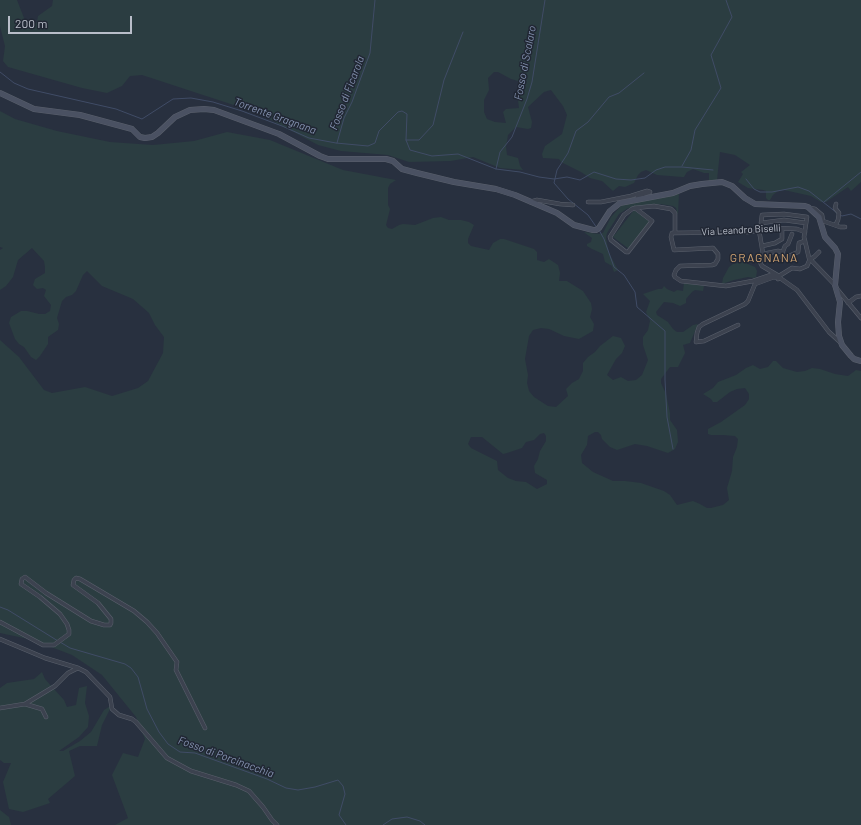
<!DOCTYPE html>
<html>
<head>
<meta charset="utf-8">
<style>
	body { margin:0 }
	#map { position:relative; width:861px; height:825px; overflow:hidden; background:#28303f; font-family:Barlow,sans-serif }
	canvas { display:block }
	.scale { position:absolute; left:8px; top:16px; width:124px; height:18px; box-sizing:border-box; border:2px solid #b9bec9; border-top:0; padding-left:5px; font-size:12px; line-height:14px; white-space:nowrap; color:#b9bec9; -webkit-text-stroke:3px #212734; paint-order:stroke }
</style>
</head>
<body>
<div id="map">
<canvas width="861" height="825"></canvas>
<div class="scale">200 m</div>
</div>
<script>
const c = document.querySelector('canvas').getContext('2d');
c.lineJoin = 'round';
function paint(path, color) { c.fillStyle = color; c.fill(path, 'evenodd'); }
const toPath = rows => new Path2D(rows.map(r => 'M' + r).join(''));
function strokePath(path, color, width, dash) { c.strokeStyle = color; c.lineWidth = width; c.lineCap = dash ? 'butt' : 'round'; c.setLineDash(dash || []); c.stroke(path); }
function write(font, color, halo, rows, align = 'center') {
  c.font = font + ' Barlow,sans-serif'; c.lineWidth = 3; c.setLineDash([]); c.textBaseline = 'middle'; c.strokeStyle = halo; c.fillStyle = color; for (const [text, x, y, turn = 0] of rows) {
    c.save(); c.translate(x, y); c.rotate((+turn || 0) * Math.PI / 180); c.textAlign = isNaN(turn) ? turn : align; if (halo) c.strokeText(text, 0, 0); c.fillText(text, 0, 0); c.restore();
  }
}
paint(toPath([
	[0,0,17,0,24,18,31,25,37,22,38,16,52,6,53,0,861,0,861,182,851,191,848,187,826,202,821,202,811,196,784,190,778,191,773,195,770,200,768,200,766,198,766,191,763,190,748,188,738,182,743,174,741,172,750,165,735,155,720,152,717,180,709,181,709,173,704,173,693,169,687,172,684,177,682,177,657,175,646,170,641,172,638,175,634,183,625,187,619,186,613,191,602,181,590,178,581,172,561,162,559,159,543,158,542,154,545,146,562,134,567,115,563,106,551,90,544,92,528,107,532,122,531,128,528,129,516,127,508,135,506,147,507,155,518,158,520,166,523,170,500,168,473,157,451,161,409,162,388,155,341,151,318,145,258,113,142,75,130,76,122,86,107,93,82,88,8,67,3,61,5,46,0,26],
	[494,72,498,72,511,79,518,81,519,85,517,92,519,108,506,109,503,112,506,123,495,122,487,119,484,112,484,100,489,90,488,78],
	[0,111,15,119,57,131,110,142,153,145,194,141,227,132,270,140,343,170,396,180,390,184,388,188,388,205,390,209,386,225,388,228,392,229,399,225,403,224,415,225,433,218,441,217,449,220,461,220,469,222,474,225,468,239,468,243,471,246,489,250,493,243,500,239,504,239,534,249,537,252,537,260,544,262,549,259,558,265,560,273,559,281,567,281,583,291,591,303,592,309,590,317,594,324,593,331,579,339,564,336,549,329,541,328,533,330,529,336,525,359,528,375,527,383,529,391,534,397,548,406,556,407,568,396,566,389,572,383,579,379,583,371,583,363,588,357,595,352,600,346,613,336,621,338,625,346,622,353,616,359,607,375,613,380,621,377,628,381,636,380,642,375,648,360,643,345,643,337,648,330,650,321,646,312,650,301,643,294,658,289,662,289,664,286,667,289,674,292,677,290,683,291,684,283,704,286,703,291,695,290,692,292,686,299,686,303,680,306,673,303,664,302,656,312,657,315,668,322,673,329,677,332,683,332,693,325,698,324,690,343,683,345,685,353,678,367,670,367,661,379,661,383,666,394,670,413,670,420,677,430,678,442,675,449,668,453,647,446,635,444,617,450,610,447,602,439,601,435,598,432,595,432,588,436,587,445,581,455,582,463,593,472,613,481,625,481,641,483,664,491,670,495,677,505,693,501,700,504,707,508,711,508,723,505,729,500,727,488,732,471,733,457,737,447,738,439,735,436,723,435,711,435,708,434,708,429,721,422,745,405,749,399,749,394,745,388,737,389,730,392,717,402,713,402,711,399,703,394,713,388,718,382,736,375,746,368,753,365,760,369,768,367,773,361,776,361,783,368,797,372,805,371,812,368,820,369,835,374,848,376,856,370,861,371,861,825,115,825,128,818,112,775,123,753,138,757,145,739,136,717,102,675,72,655,33,640,0,633,0,340,19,357,44,390,52,393,85,387,112,396,138,388,148,381,163,353,164,337,155,325,149,313,133,299,102,286,87,271,83,275,76,291,72,295,66,297,62,301,57,318,59,324,58,330,48,337,48,344,40,356,36,360,31,357,24,347,19,344,15,339,9,323,11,317,21,311,27,311,39,314,45,314,50,311,51,305,44,296,46,290,43,288,37,289,33,285,35,279,45,273,45,267,44,261,32,248,18,260,13,277,6,286,0,290,0,250,3,248,0,247],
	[544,433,546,436,546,441,540,451,538,459,534,466,535,473,547,480,547,484,537,489,526,482,516,481,508,478,498,470,497,461,471,448,468,444,471,437,482,437,503,454,507,453,522,448,526,442,534,440,540,434],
	[679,193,678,215,676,208,673,206,660,204,628,208,619,214,607,233,606,238,609,253,618,270,614,272,612,266,605,262,603,254,592,249,587,246,587,244,591,242,592,238,585,233,584,232,599,234,603,233,611,217,621,206,626,204,649,200,667,197],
	[634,210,650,222,629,249,613,237],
	[743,262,755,267,757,271,756,277,754,278,748,277,734,280,722,284,723,278,729,267,733,264],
	[42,672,45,679,64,700,67,707,76,705,79,688,87,686,85,703,89,716,88,727,79,737,59,751,63,751,80,741,91,732,104,710,112,705,102,725,97,746,80,746,69,751,75,776,48,799,50,803,23,812,9,809,3,782,11,763,4,763,0,760,0,688,7,683,34,679],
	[0,810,9,817,11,825,0,825]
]), '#2b3d41');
strokePath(toPath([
	[0,72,14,83,28,89,116,109,142,119,173,99,191,98,213,102,242,111,282,126,309,138,336,143,368,146,375,143,379,131,398,112,402,111,407,114,406,140,410,150,432,156,458,154,496,169,520,172,539,177,554,179,567,177,580,180,594,172,616,179,631,180,645,178,656,170,665,167,682,167,713,170],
	[406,140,419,140,433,125,444,80,463,32],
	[337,143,344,118,352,102,370,53,375,0],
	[682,166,691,150,695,130,721,88,711,55,732,17,726,0],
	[496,169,500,152,512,137,527,99,532,82,545,0],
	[746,179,754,189,760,192,772,192,798,187,809,191,837,213],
	[824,202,861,172],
	[840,215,842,216,851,214,861,219],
	[597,228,588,215,568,199,554,183,557,170,568,153,576,131,588,122,609,97,619,93,644,73],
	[599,230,604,239,614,267,624,275,635,292,637,307,665,331,665,380,667,417,673,449],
	[0,607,8,610,58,641],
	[60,642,70,648,125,664,131,668,138,677,147,709,159,732,168,744,180,752,195,753,267,779,286,788,298,790,315,787,338,780,343,786,345,794,339,815,346,825],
	[383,825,392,819,407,817,420,821,425,825]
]), '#404c66', 1);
const street = toPath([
	[530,202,537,200,560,204,573,205],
	[588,202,601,202,631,196,647,191,650,192,638,196,637,199],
	[635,208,652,221,628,252,626,252,611,240,610,237,624,215,632,209,635,208,654,206,671,209,675,213,675,233],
	[810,208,815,209,822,215,823,221,840,227,845,227],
	[806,223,784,220,761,223,762,215,784,214,807,217,804,237,809,258,835,285],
	[836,224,838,220,839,213,835,208,836,204],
	[759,230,763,254,759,260,762,266,779,276,778,279],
	[805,232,797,229,777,228,749,232,672,233,671,237,674,250,713,248,718,254,718,259,715,264,712,265,680,266,676,270,674,275,675,277,681,281,726,286,753,281,771,275,774,277,780,278,797,290,829,332,840,342],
	[792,234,788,244,785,246,783,251,782,257,789,259,789,256,798,252,799,243,805,241],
	[762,246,775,243,782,239,782,229],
	[763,254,778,251,783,252],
	[779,276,792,268,800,269,807,266,810,259,814,257,819,252],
	[837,289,861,318],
	[848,303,856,297,861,296],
	[738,325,704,341,696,342,697,333,699,327,703,324,745,304,748,301,755,284,774,277],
	[0,622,43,645,54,645,69,634,69,630,67,624,60,614,40,597,21,584,22,579,25,577,46,593,91,621,104,625,110,625,111,623,111,619,98,603,73,585,74,580,76,578,80,579,134,611,147,622,157,633,177,662,176,670,205,728],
	[0,639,45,658,78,668,86,672,110,697,112,709,119,715,132,719,136,722,167,758,191,771,236,785,249,791,263,807,272,820,277,825],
	[25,704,42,709,46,717],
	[0,708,25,704,55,686,68,673,78,668]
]);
const secondary = toPath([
	[0,93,34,109,80,115,132,129,140,137,145,138,152,137,158,133,175,117,190,110,204,109,214,110,279,134,320,156,328,159,386,159,393,161,402,169,417,173,454,182,496,189,515,195,557,213,574,225,593,230,596,230,599,228,610,211,620,203,673,193,690,186,702,184,722,182,732,186,745,198,755,204,805,206,808,207,819,217,825,237,835,248,838,254,835,285,840,302,838,322,839,336,842,345,851,356,854,359,861,361]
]);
strokePath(street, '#5a606c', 4.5);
strokePath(secondary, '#5a606c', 6);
strokePath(street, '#3c424f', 3.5);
strokePath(secondary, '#4a5162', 5);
write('10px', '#b9bec9', '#212734', [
	["Via Leandro Biselli",741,230,-3]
]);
write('italic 11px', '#8391ae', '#212734', [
	["Fosso di Scalaro",525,63,-79],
	["Fosso di Ficarola",347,93,-69],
	["Torrente Gragnana",275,116,20],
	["Fosso di Porcinacchia",226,757,20]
]);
c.letterSpacing = '1px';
write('12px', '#cda170', '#212734', [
	["GRAGNANA",764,258]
]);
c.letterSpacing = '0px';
</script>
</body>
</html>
